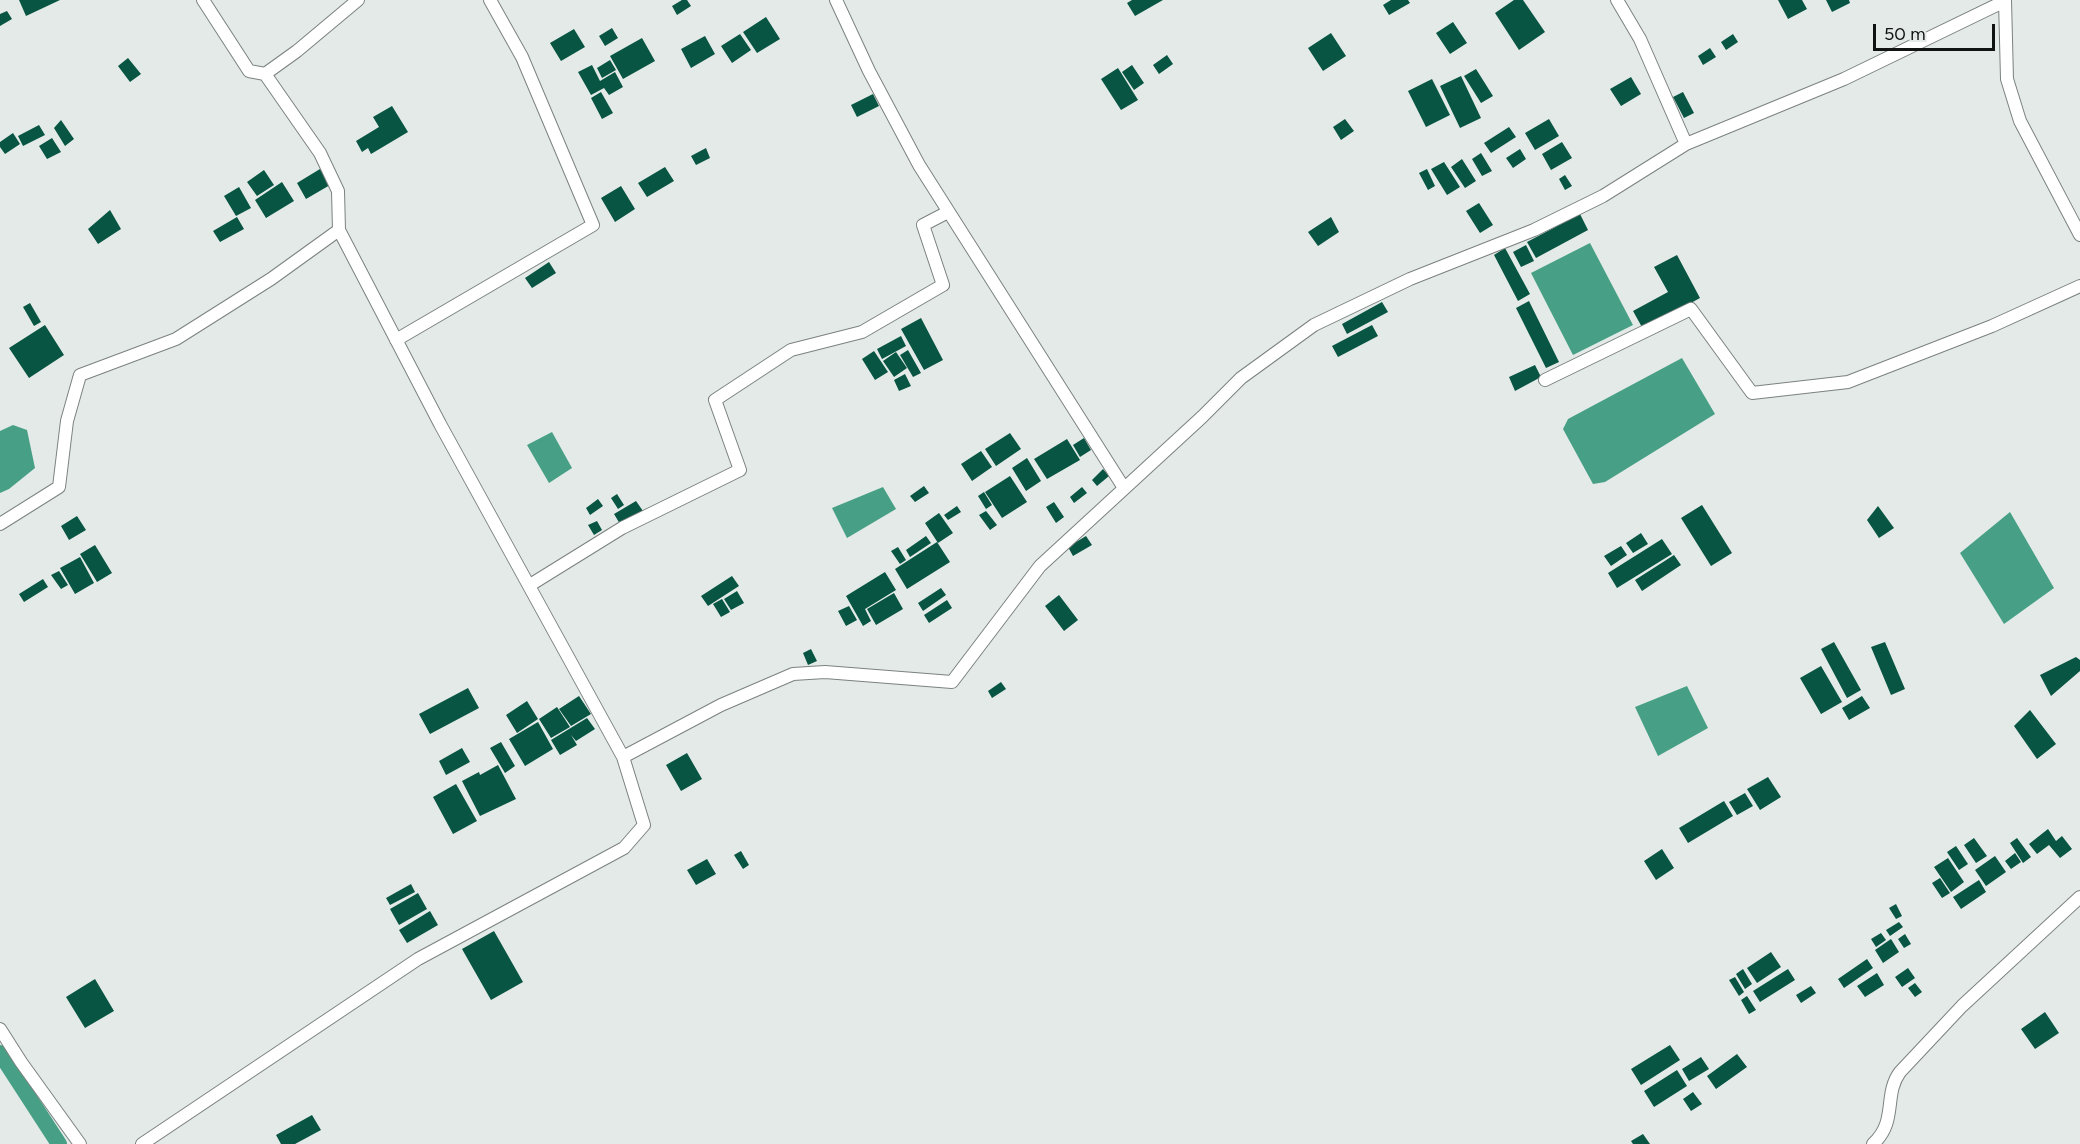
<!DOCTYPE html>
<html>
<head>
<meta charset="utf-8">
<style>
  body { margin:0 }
  #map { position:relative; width:2080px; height:1144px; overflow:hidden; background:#e3eae7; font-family:Figtree,sans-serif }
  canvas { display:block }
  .scale { position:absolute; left:1873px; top:24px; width:122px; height:27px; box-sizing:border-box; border:3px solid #101312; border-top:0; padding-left:8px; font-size:18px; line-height:21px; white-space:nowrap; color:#101312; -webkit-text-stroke:4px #e3eae7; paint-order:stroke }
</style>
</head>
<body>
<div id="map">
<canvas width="2080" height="1144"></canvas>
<div class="scale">50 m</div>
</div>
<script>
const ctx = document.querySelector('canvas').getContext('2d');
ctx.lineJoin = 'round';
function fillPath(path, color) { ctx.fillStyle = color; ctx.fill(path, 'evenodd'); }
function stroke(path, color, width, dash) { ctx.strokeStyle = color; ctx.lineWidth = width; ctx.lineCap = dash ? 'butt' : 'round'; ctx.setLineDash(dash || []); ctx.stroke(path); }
fillPath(new Path2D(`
  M1590,243L1633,325L1573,355L1531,273Z
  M1682,358L1715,414L1605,482L1593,484L1563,429L1568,419Z
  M13,425L27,430L35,468L9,489L0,493V431Z
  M552,432L572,468L549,483L527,445Z
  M883,487L896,509L847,538L832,508Z
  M2010,512L2054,588L2004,624L1960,553Z
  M1687,686L1708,728L1658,756L1635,707Z`), '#47a085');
stroke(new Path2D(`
  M0,1053L59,1144`), '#47a085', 16);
fillPath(new Path2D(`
  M19,0H60L26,16Z
  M682,0H687L691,6L677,15L672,6Z
  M1132,0H1163L1135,16L1127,3Z
  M1391,0H1408L1410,3L1389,15L1383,5Z
  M1514,0H1523L1545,32L1519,50L1495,13Z
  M1778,0H1802L1807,9L1788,19Z
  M1826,0H1849L1850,3L1832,12Z
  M7,11L12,19L0,26V14Z
  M766,17L780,39L757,53L743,32Z
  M1453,22L1467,43L1450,54L1436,33Z
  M612,28L618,38L605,46L599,36Z
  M574,29L585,47L561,61L550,43Z
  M1331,33L1346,56L1323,71L1308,48Z
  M740,34L751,50L732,63L721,46Z
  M1733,34L1738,42L1726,50L1721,42Z
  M705,36L715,54L691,68L681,49Z
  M642,38L655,61L623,79L610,56Z
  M1710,48L1716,57L1703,65L1698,56Z
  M1167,55L1173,64L1159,74L1153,65Z
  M128,58L141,74L130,82L118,66Z
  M610,60L616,70L602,78L597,68Z
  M592,65L600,81L615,72L623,87L609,95L604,88L591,95L578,72Z
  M1132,65L1144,83L1134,90L1122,72Z
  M1118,68L1138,100L1121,110L1101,79Z
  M1476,69L1493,96L1481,103L1464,76Z
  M1461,76L1481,118L1460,128L1440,86Z
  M1631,77L1641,94L1621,106L1610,89Z
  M1432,79L1450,115L1426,127L1408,91Z
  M601,92L613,113L602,119L591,98Z
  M1683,92L1694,113L1684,118L1673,97Z
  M873,94L879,106L857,117L851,105Z
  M392,106L408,132L371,154L368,148L362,152L356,141L379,127L373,117Z
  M1345,119L1354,131L1341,140L1333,127Z
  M1549,119L1559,136L1535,150L1525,133Z
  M61,120L74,139L65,146L54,128Z
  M39,125L45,135L23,146L18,136Z
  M1509,127L1516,137L1491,153L1484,143Z
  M13,133L20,144L5,154L0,147V142Z
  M52,138L61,152L47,159L39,146Z
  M1562,142L1572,158L1551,170L1542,154Z
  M706,148L710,158L696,165L691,156Z
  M1520,149L1526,159L1513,168L1506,158Z
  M1481,153L1492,171L1482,176L1472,159Z
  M1462,159L1476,181L1465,188L1451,167Z
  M1444,162L1460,187L1447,195L1431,169Z
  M665,167L674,181L647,197L638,183Z
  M320,169L330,185L306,199L297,183Z
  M1427,169L1435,186L1428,190L1419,173Z
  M264,170L274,185L257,196L247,182Z
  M1565,175L1572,186L1565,190L1559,179Z
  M282,182L294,201L266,218L255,200Z
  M621,186L635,209L615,222L601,198Z
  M239,187L251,208L236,216L224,196Z
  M1479,203L1493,225L1480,233L1466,211Z
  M110,210L121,229L98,244L88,229Z
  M1580,214L1588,230L1536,258L1527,242Z
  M237,217L244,229L220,242L213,231Z
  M1331,217L1339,232L1318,246L1308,232Z
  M1526,245L1534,261L1521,267L1513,252Z
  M1505,248L1530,294L1518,301L1494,255Z
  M1677,255L1700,298L1643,329L1633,311L1668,292L1654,267Z
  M549,262L556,273L532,288L525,278Z
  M1529,301L1559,362L1546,368L1516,308Z
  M1382,302L1388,312L1347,334L1342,324Z
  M30,303L41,322L34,326L23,307Z
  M921,318L943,360L924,370L901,329Z
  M45,325L64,355L29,378L9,348Z
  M1372,325L1378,336L1338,357L1332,346Z
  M901,336L906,346L882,359L877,349Z
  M908,350L921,373L913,377L900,355Z
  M874,351L888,372L875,380L862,359Z
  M896,352L907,368L894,377L883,361Z
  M1535,365L1541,377L1515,391L1509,377Z
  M905,374L911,386L899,391L894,380Z
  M1010,433L1021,449L996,466L985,449Z
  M1084,438L1091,450L1080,457L1073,445Z
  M1067,439L1080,460L1047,479L1034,459Z
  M981,451L992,467L972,481L961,464Z
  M1027,458L1041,481L1026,491L1012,468Z
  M1103,469L1109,476L1097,486L1092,480Z
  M1010,476L1027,502L1002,518L985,492Z
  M924,486L929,493L915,502L910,496Z
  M1082,487L1087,493L1074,503L1070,497Z
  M984,492L992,505L986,509L978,496Z
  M617,494L624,505L618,509L611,498Z
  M598,499L603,506L590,515L586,508Z
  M636,501L643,511L620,524L614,514Z
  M1054,502L1064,517L1056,523L1046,507Z
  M1702,505L1732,553L1711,566L1681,518Z
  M957,506L961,512L948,520L944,515Z
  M1878,506L1894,528L1879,538L1867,520Z
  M986,511L997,525L990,530L979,515Z
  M939,513L953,533L938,543L925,523Z
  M77,516L86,530L69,540L61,526Z
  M597,521L602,530L594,535L588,525Z
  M1641,533L1648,544L1633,553L1626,543Z
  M926,536L931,543L910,557L906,550Z
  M1086,536L1092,545L1073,556L1068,547Z
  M1662,539L1672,554L1617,588L1608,573Z
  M937,542L950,562L907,589L895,569Z
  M95,545L112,573L97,582L80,554Z
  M1621,546L1627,555L1611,566L1604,556Z
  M898,547L906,560L900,564L891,551Z
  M1674,555L1681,565L1642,591L1635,580Z
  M80,557L94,583L75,594L60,568Z
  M59,571L68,585L61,589L51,575Z
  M885,572L896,590L865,609L871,621L863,626L846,596Z
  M732,576L739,586L708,606L701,596Z
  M43,579L48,587L24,602L19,594Z
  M941,588L946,595L923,611L918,603Z
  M737,591L744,603L731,610L724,599Z
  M894,593L903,609L876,625L867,609Z
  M1059,595L1078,620L1064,631L1045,606Z
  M722,599L730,612L721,617L713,604Z
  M947,600L952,608L929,623L924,615Z
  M849,606L857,620L846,626L838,611Z
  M1834,642L1861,690L1847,698L1821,649Z
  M1885,642L1905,689L1891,695L1871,647Z
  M811,649L817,661L808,665L803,653Z
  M2076,657L2080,660V671L2051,696L2040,675Z
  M1821,666L1842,702L1821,714L1800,678Z
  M1001,682L1006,689L992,698L988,691Z
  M468,688L479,708L430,734L419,714Z
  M579,696L591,714L571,726L559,709Z
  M1862,696L1870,708L1849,720L1842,708Z
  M527,701L538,719L517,733L506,715Z
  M557,707L570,727L551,738L539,719Z
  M2030,710L2056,744L2037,759L2014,726Z
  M587,718L595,729L576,741L571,735L577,745L560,755L551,740Z
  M538,722L553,749L525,766L509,739Z
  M501,742L515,766L505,773L490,748Z
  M462,748L470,762L446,775L439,761Z
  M687,753L702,779L681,791L666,765Z
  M498,765L516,799L480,816L462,781L479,772L480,775Z
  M1768,777L1781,797L1760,810L1747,789Z
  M456,784L477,821L453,834L433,797Z
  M1745,793L1753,806L1737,815L1729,802Z
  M1724,801L1733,816L1688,843L1679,828Z
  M2048,829L2056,841L2062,836L2072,849L2060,858L2049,845L2037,854L2029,844Z
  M1974,838L1987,856L1976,863L1964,845Z
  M2017,838L2031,857L2023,863L2010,843Z
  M1956,846L1968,864L1959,870L1947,852Z
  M1662,849L1674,868L1656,880L1644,861Z
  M741,851L749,865L743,869L734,855Z
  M2015,853L2021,862L2011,869L2005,861Z
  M1995,856L2006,872L1986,886L1975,870Z
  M1948,858L1964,882L1951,892L1934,867Z
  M707,859L716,874L696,885L687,870Z
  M1940,878L1950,893L1942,898L1932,883Z
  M1979,880L1986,892L1961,909L1953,897Z
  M411,884L415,892L390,905L386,898Z
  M418,893L427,909L399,925L390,909Z
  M1896,904L1902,916L1896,919L1889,908Z
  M430,911L438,925L407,943L399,930Z
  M1899,922L1903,927L1890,936L1886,930Z
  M494,931L523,982L491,1000L462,949Z
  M1881,933L1886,940L1876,947L1871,939Z
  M1905,934L1911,944L1904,948L1898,939Z
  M1891,939L1899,952L1883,963L1875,950Z
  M1771,952L1781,967L1757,983L1747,968Z
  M1867,959L1873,968L1844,988L1838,979Z
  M1908,968L1915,978L1902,987L1895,977Z
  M1743,969L1752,984L1745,989L1736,974Z
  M1788,969L1795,980L1760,1002L1753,991Z
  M1877,973L1884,985L1865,997L1857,986Z
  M1735,977L1744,992L1739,996L1729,980Z
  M95,979L114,1011L85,1028L66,997Z
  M1915,983L1922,992L1915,997L1908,988Z
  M1811,986L1816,993L1801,1003L1796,995Z
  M1747,996L1756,1010L1749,1014L1741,1000Z
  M2045,1012L2059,1033L2035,1049L2021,1029Z
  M1670,1045L1680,1060L1641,1085L1631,1069Z
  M1737,1054L1747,1067L1716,1089L1707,1076Z
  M1701,1057L1709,1069L1689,1081L1682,1069Z
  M1677,1070L1687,1086L1654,1107L1644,1091Z
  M1693,1092L1702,1104L1691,1111L1683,1099Z
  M312,1115L321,1130L295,1144H281L276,1135Z
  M1643,1134L1650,1144H1633L1631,1141Z`), '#075542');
const minor = new Path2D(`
  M203,0L249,71L265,74
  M358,0L297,51L265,74L320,153L338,191L339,230L440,424L623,757
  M836,0L869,71L919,165L1124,488
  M1617,0L1640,39L1686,144
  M2005,0L2007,79L2020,121L2080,235
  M396,340L593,225L522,57L490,0
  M1545,380L1691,309L1752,393L1848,382L1992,326L2080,286
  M0,524L59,487L67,421L80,375L176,339L271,279L339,230
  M530,585L622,528L740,470L715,400L791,350L862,332L943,285L923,225L948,212
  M0,1029L21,1062L80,1144
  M142,1144L418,959L624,848L644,825L623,757L721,705L793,674L825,672L952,682L1040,566L1202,417L1241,378L1314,325L1410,279L1534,230L1603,196L1686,144L1844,79L2005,1
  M1873,1144C1898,1121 1883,1095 1900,1072L1962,1006L2080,897`);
stroke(minor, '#7b827f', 14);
stroke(minor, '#fff', 12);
</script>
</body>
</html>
